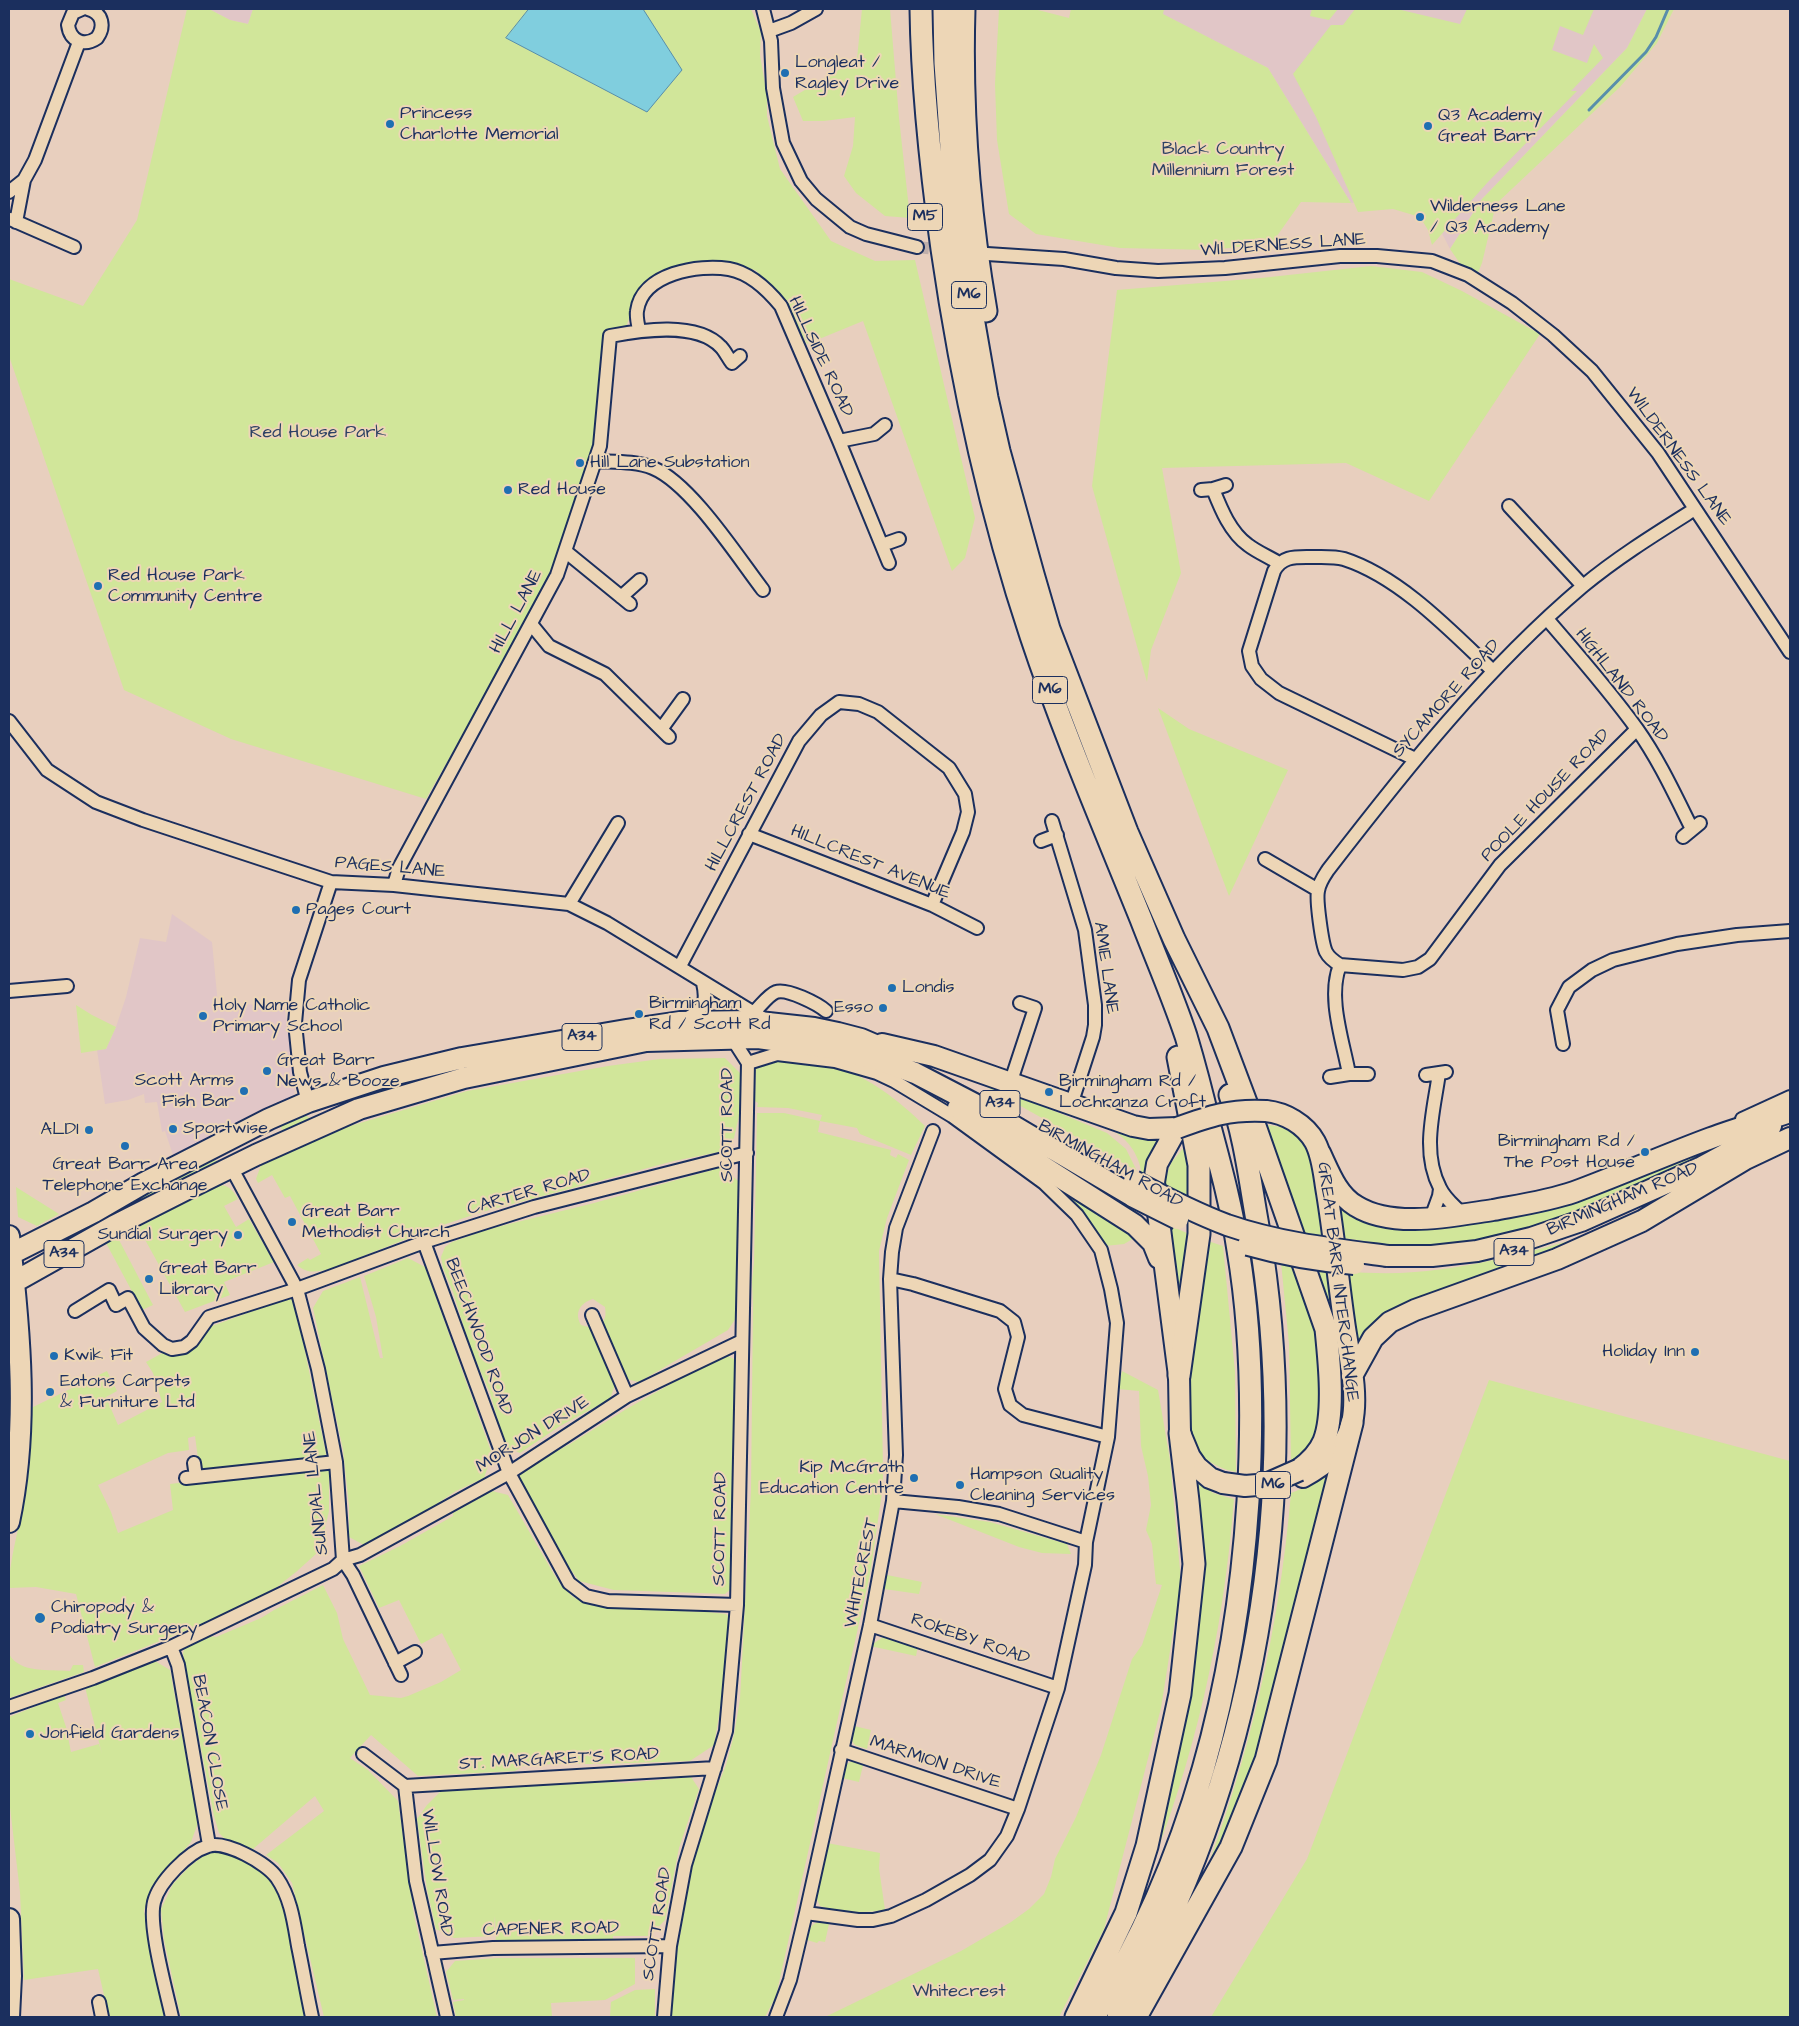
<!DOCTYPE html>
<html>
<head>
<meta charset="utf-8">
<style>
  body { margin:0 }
  #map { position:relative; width:1799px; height:2026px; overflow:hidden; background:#e8cfbe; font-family:"Architects Daughter",sans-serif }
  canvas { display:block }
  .frame { position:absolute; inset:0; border:10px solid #1b2f5e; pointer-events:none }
</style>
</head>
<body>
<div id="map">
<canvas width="1799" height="2026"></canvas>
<div class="frame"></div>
</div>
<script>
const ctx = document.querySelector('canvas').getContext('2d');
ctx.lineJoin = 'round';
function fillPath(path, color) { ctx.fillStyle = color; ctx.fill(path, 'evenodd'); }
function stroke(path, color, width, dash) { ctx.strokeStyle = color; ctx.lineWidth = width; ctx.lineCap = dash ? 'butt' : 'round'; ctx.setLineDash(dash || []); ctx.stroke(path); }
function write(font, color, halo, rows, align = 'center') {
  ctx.font = font + ' "Architects Daughter",sans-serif'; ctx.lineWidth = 4; ctx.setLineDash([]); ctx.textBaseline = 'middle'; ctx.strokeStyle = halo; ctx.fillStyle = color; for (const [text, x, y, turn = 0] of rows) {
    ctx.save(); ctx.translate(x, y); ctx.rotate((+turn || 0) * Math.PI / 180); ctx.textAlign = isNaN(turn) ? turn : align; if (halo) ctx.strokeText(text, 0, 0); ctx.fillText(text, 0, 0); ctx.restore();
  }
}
fillPath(new Path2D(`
  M209,9H253L248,24L230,20Z
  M1164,9H1647L1627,48L1482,199L1450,249L1429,208L1393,197L1351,203L1268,68L1162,14Z
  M172,914L212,942L218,1005L284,1004L296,1083L294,1095L173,1155L165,1131L162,1132L157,1102L145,1103L144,1094L128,1100L105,1104L97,1050L106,1049L116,1027L126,997L140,938L166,942Z`), '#e1c6c7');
fillPath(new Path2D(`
  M187,9H209L230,20L248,24L253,9H751L761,32L760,55L767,96V116L780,169L831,241L875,261L915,260L975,518L965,558L952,571L863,321L807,344L776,289L755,270L714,262L681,264L659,271L638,293L625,330L607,335L594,452L554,573L426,799L231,739L124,690L9,356V279L83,306L137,220Z
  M862,9H890L899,118L910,218L885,216L856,193L844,176L853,146L855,117L824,121H803L793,97L857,59Z
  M999,9H1034L1069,18L1071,9H1164L1163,14L1268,68L1351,203L1301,202L1272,243L1212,250L1120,248L1036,234L1009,214L997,140L995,84Z
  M1312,9H1338L1329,20L1310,16Z
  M1355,9H1397L1460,24L1467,9H1594L1583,35L1560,26L1552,50L1587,63L1594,44L1603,58L1571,91H1577L1487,183L1432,245L1428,230L1420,217L1393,209L1358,212L1316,117L1293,74L1331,25H1343Z
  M1647,9H1674L1657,43L1620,87L1496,204L1482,263L1475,280L1468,275L1450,249L1482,199L1627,48Z
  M1371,266L1422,272L1462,291L1540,334L1429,501L1346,463L1162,468L1181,573L1151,650L1147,682L1092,486L1117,290L1261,278Z
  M1158,708L1189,729L1288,770L1229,896Z
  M76,1005L92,1015L116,1027L106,1049L81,1053Z
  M725,1058L741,1074L739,1116L734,1138L724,1151L674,1161L482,1212L437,1227L330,1269C316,1272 307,1274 297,1265L308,1258L310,1260L321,1254L290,1196L285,1198L272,1175L258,1183L256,1179L261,1165L305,1143L350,1126L467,1091L608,1066L660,1059Z
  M772,1059C791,1061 812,1061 830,1066C867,1074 899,1101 925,1126L911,1155L860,1134L857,1128L820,1121L818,1132L891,1150L890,1155L896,1158L898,1154L909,1160L887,1218L879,1251L883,1468V1486L870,1574L776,1996L765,2017H670L675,1963L693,1863L703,1823L726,1765L734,1735L740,1699L751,1490L753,1305L752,1282L754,1262L757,1113H784L820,1121L822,1115L788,1108L757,1107L758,1103L755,1101L756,1068Z
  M956,1070L1107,1133L1126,1149L1137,1171Z
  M303,1114L315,1121L284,1134L280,1125Z
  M1262,1124L1281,1127L1291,1131L1310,1148L1330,1237L1301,1232Z
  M1108,1128L1139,1139H1163L1146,1176L1142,1174C1138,1153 1128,1138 1108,1128Z
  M1189,1141L1194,1199L1163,1185L1171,1163Z
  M1720,1146L1613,1200L1514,1236L1447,1246H1424L1383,1244L1344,1238L1339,1196L1369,1218L1622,1183Z
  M212,1160L220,1161L221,1166L213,1172L175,1184L89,1229L86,1224L166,1182Z
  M723,1167L738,1181L736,1318L728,1330L639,1382L626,1379L609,1338L606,1339L600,1325C606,1320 606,1314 605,1307L593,1299C580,1303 574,1313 581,1325L592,1328L616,1382L610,1399L560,1426L520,1453L505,1446L490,1393L470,1347L453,1292L443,1268L441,1257L445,1247L452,1242L489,1229L594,1203Z
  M1052,1183L1136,1237L1124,1244L1105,1246Z
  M217,1185C229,1185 232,1189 238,1199L224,1206L236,1227L249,1219L274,1262L224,1282L230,1295L185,1312L138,1227L205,1193L204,1190Z
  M16,1187L59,1214L37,1226L18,1217Z
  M1164,1223L1196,1237L1179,1358Z
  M1603,1231L1425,1302L1358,1353L1346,1272C1369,1273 1392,1274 1415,1272C1479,1267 1542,1249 1603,1231Z
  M118,1238L153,1305L142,1310L106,1243Z
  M1205,1240L1223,1246L1235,1372L1236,1472C1213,1468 1191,1452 1188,1428C1184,1404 1189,1368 1192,1343C1196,1309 1200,1274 1205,1240Z
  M408,1258L425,1267L492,1454L484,1478L456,1491L411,1521L364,1545L349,1537V1506L343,1450L313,1308L323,1291L360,1277L380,1358H383L376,1317L364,1276Z
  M1281,1262L1300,1266L1322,1357L1317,1442L1291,1463L1289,1344Z
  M1313,1270L1333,1272C1340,1323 1357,1389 1336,1439L1328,1441Z
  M285,1298L293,1299L298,1317L326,1454L323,1457L204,1471L199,1466L195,1436L188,1438L189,1450L168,1453L98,1485L111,1512L118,1533L173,1510L170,1484L329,1464V1511L324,1532L316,1554L296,1572L277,1587L225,1615L95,1667L76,1594L36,1587L9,1588C9,1561 18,1534 22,1508C28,1474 31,1443 31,1408L107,1371L117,1391L106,1397L118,1425L162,1402L153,1373L146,1362L166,1351L194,1345L212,1326L264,1307L275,1299Z
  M724,1354L736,1360L734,1506L731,1549L732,1588L725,1594L614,1590L579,1581L566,1563L515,1477L516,1472L570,1444L628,1408Z
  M1122,1371L1158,1390L1170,1460L1181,1581L1161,1708L1104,1929L1059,2017H825L961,1951L1011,1922L1029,1909L1044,1894L1051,1877L1055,1859L1076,1817L1101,1755L1132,1659L1142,1645L1162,1585L1156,1584L1152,1544L1146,1530L1151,1505L1148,1476L1141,1446L1139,1391L1118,1389Z
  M1489,1380L1790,1461V2017H1211L1307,1859Z
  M1328,1474L1273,1707L1235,1819L1201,1884C1250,1756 1279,1630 1291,1493L1313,1484Z
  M1195,1478L1213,1493L1234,1499C1223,1637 1195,1759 1143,1888L1162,1799Z
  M492,1491L508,1495L555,1576L561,1585L573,1597L590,1605L609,1608L708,1612L726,1614L730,1618L724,1687L714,1745L690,1761L599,1764H553L523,1766L515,1771L418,1776L371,1735L350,1758L368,1770L398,1801L414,1915L437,2017H324L292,1883L278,1863L266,1855L324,1811L315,1796L253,1849L226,1840L219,1833L214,1816L183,1654C185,1640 203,1635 216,1637L261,1618L274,1610L323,1585L337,1613L343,1639L370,1695L401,1698L408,1696L441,1682L461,1670L442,1633L421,1644L399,1600L379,1608L359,1566L400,1546L453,1516V1513Z
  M935,1514L990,1522L1067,1544L1071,1554L1042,1553L1019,1547Z
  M887,1575L922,1582L919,1594L884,1589Z
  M883,1637L918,1646L916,1656L870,1646Z
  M9,1654C20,1674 50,1669 70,1671L73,1665H83L84,1672L9,1698Z
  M155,1661L170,1670L198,1823L191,1842L151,1888L144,1911L165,2017H109L98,1969L24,1980L20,1892L9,1799V1717L64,1695L66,1700L58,1703L66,1727L71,1752L99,1744L102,1754L85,1687Z
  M854,1726L871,1730L867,1749L855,1745L851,1740Z
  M855,1760L864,1761L859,1782L842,1778L844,1765Z
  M691,1777L699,1789L679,1848L665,1920L650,1936H613V1943L496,1944L495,1916L493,1936L454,1938L436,1929L427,1889L417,1819L427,1805L441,1791L610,1782L624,1783Z
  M827,1843L880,1853L879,1868L885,1910C863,1913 841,1913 820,1906L816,1897Z
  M215,1850C230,1854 246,1858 258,1867C291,1895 299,1975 308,2017H181L164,1940L161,1909L173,1884L188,1868L209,1851Z
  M819,1922L829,1924L825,1942L819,1941L817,1943L807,1940C809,1932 809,1924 819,1922Z
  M497,1958H635V1984L605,2000L551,2003L552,2017H456L453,2002L464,2000V1999L453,2000L446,1972L455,1961Z
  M655,1989V2017H610L611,2002L635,1990Z`), '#d1e69a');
const water = new Path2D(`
  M529,9H643L682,70L647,112L506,38Z`);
fillPath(water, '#80cede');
stroke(water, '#588eab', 1);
stroke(new Path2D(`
  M1589,110L1646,52L1656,37L1668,9`), '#588eab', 3);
stroke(new Path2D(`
  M917,247L947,250`), '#bfafab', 12, [12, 6]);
const minor = new Path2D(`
  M82,9L73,13L68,25C70,41 84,47 97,38C105,27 103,13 88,9
  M763,9L771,41L773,88L783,143L801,181L816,199L850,227L866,234L917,247
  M769,31L791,23L816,9
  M9,192L24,180
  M10,219L74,247
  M16,222L24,180L35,160L79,42
  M987,254L1064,259L1116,268L1158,271L1225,268L1340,256H1377L1432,261L1468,275L1512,303L1553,335L1592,371L1658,453L1790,652
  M639,330C638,324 636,317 637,311C642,273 699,264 729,269C751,273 768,290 781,306L839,441L889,563
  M839,441L874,434L885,425
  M596,461C614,462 636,461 653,468C691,484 737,556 763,590
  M1213,489C1221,509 1230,532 1248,545C1257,552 1269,557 1279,563
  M1201,490L1213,489L1226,485
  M1509,506L1583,586
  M882,545L899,539
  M565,551L630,604
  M621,597L640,580
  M1547,619C1578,655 1609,690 1637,729C1659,760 1675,795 1692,829
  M531,624L549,646L605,674L669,737
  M9,721L47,770L96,802L143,820L331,882L394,885L569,904L607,923L764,1019
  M662,728L683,699
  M1637,729L1500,865L1430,959L1418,967L1403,970L1340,965C1335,962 1329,958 1326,952C1322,944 1316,900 1318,891C1319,883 1324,876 1328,870C1406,769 1485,669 1583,586C1618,557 1657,533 1695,509
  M1415,759L1279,693L1261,679L1252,666L1249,651L1274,571C1282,556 1295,557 1310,557C1321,557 1334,556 1344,559C1400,577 1451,631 1493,671
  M1052,821L1085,930L1095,1005V1025L1093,1037L1071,1105
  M749,834L932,905L977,928
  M1683,837L1700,823
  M1041,841L1057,835
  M1265,859L1318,890
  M394,885L399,868L557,575L600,446L610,336C641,330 697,321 721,347C725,351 728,358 732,363L740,356
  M569,904L618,823
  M1340,965C1327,997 1343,1041 1349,1074
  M680,966L799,741L821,715L839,702L859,704L878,712L949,768L965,794L968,812L963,832L932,905
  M9,991L67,986
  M753,1013C760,1007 768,995 776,992C787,988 818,1004 826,1011
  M684,1020C703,1010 708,1005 703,983
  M1563,1044L1557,1010L1569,987L1592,970L1613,960L1677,944L1737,935L1790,931
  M748,1063L777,1054L835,1061L877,1073L894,1081L952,1116L1044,1183L1077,1215L1101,1250L1111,1289L1117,1323L1108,1437L1086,1542L1085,1565L1058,1688L1018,1809L1007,1836L990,1860L970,1875L926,1900L891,1916L873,1920H858L806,1913
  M1439,1073C1434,1110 1421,1152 1440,1188C1445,1199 1455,1206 1463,1215
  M1426,1075L1446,1072
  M1330,1077L1349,1074H1368
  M1010,1084L1035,1008L1020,1003
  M308,1102L300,1072L295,1023L299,980L331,882
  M1742,1119L1790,1097
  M1431,1218L1439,1196L1440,1189
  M424,1242L509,1473L569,1583L586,1596L608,1601L737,1605
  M890,1279L913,1284L1000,1311L1014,1322L1018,1337L1005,1389L1010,1405L1023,1415L1108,1437
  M75,1311L109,1290L116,1305L128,1298L144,1328L163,1345L172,1349L184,1347L192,1341L209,1317L297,1289L424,1242L534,1207L747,1153
  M592,1315L627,1396
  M194,1463L196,1477
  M186,1478L336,1462
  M893,1501L958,1507L999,1514L1086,1542
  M870,1625L1058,1688
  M171,1647L178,1665L209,1845
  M395,1663L415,1652
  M401,1675L353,1575L343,1560L360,1555L509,1473L627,1396L742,1341
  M9,1707L93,1678L171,1647L333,1569L343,1560L336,1462L318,1369L297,1289L231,1167
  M841,1750L1018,1809
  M363,1754L405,1786L416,1881L447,2017
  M405,1786L715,1768
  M432,1953L493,1948L670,1946
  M99,2002L102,2017
  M172,2017C166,1990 148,1926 154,1902C159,1882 188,1852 208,1846C225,1840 267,1863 277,1878C291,1898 294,1923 298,1946C303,1970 307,1994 312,2017
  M664,2017L670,1946L685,1865L726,1731L737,1605L748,1063L732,1038
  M776,2017L790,1980L806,1913L870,1625L893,1501L896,1455L890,1279L892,1252L896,1228L933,1131`);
const trunk = new Path2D(`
  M882,1044L934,1056L1133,1126L1149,1129L1177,1128
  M958,1108L1039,1164L1135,1225L1153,1243L1159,1258
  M1266,1111C1285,1113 1305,1124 1315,1142C1323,1157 1324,1176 1327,1193C1334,1236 1338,1278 1344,1321C1348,1352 1359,1392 1352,1423C1346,1449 1325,1465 1303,1477
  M1177,1128L1157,1164L1154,1182L1179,1376L1180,1433L1190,1457L1197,1467L1210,1478L1223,1483
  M1320,1153C1329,1172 1337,1195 1356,1206C1393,1229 1452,1216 1493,1210C1520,1205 1548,1201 1574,1192C1620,1175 1665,1155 1711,1138C1737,1128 1764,1121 1790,1112
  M1733,1165L1790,1138
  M9,1236C20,1331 29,1428 9,1522
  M9,1255L94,1212L144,1183L269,1119L308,1102L384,1077L462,1058L626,1030L680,1022L750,1021L814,1028L838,1033L861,1039L896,1054
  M1388,1256H1432L1477,1251L1531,1238L1581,1221L1700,1168L1744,1144L1771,1126
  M9,1285L114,1226L185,1190L256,1155L359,1109L464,1078L646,1041L758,1038L839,1049L882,1061L915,1073L990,1112L1134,1197
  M1352,1376L1373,1338L1390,1322L1415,1310L1557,1259L1642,1221L1744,1160
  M9,1919L11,1976L9,2017`);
const motorway = new Path2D(`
  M921,9C922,89 931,169 942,249C961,380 989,510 1031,636C1063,732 1103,825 1141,919C1156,958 1173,997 1186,1036C1195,1066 1203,1097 1210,1127C1221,1168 1232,1209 1238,1250C1252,1333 1253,1417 1248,1501C1236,1685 1192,1859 1094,2017
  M944,9L945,63L953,176L968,289L987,398L999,451L1033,574L1049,629L1127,832L1174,939L1218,1028L1256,1129L1326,1329C1329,1359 1335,1413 1324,1441C1319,1453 1310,1462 1299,1470
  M964,9C961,109 969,212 986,311
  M1178,1057L1199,1165V1234L1179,1376
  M1076,2017L1126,1913L1147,1846L1180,1694L1194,1564L1188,1501L1180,1433
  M1118,2017C1256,1781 1304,1495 1258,1226C1250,1182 1245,1136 1230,1095
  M1136,2017L1231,1847L1266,1760L1352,1423`);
stroke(minor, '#1b2f5e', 16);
stroke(trunk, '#1b2f5e', 24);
stroke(motorway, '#1b2f5e', 25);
stroke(minor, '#edd6b6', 12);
stroke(trunk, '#edd6b6', 20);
stroke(motorway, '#edd6b6', 21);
const trunkBridge = new Path2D(`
  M1177,1128C1210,1116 1230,1109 1266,1111
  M1134,1181C1164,1197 1195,1213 1227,1225C1279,1243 1334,1249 1388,1256
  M1134,1197L1178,1219
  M1248,1245C1283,1255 1318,1261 1354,1264
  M1223,1483L1245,1486L1282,1483`);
const motorwayBridge = new Path2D(`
  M1265,1485L1299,1470`);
stroke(trunkBridge, '#1b2f5e', 24, []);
stroke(motorwayBridge, '#1b2f5e', 25, []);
stroke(trunkBridge, '#edd6b6', 20);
stroke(motorwayBridge, '#edd6b6', 21);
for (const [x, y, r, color] of [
  [785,73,5,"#1f6fb2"],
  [390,124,5,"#1f6fb2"],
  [1428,126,5,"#1f6fb2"],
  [1420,217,5,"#1f6fb2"],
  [580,463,5,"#1f6fb2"],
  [508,490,5,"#1f6fb2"],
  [98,586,5,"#1f6fb2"],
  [296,910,5,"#1f6fb2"],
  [892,988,5,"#1f6fb2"],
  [883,1008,5,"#1f6fb2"],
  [639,1014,5,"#1f6fb2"],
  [203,1016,5,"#1f6fb2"],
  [267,1071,5,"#1f6fb2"],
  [244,1091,5,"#1f6fb2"],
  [1049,1092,5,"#1f6fb2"],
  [173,1129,5,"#1f6fb2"],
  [89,1130,5,"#1f6fb2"],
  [125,1146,5,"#1f6fb2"],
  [1645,1152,5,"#1f6fb2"],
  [292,1222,5,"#1f6fb2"],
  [238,1235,5,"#1f6fb2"],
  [149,1279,5,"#1f6fb2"],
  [1695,1352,5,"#1f6fb2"],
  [54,1356,5,"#1f6fb2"],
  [50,1392,5,"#1f6fb2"],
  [914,1478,5,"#1f6fb2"],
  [960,1485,5,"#1f6fb2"],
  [40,1618,6,"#1f6fb2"],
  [30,1734,5,"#1f6fb2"]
]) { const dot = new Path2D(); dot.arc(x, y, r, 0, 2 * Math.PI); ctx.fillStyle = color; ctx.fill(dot); stroke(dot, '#edd6b6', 2); }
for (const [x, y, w] of [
  [925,217,35],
  [969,295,35],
  [1050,690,35],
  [582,1037,40],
  [1000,1104,40],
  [1514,1252,40],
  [64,1254,40],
  [1273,1485,35]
]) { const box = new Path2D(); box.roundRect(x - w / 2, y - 13.5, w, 27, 4); ctx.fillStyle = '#edd6b6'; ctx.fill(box); stroke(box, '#1b2f5e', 1); }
write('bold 16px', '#1b2f5e', null, [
  ["M5",925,217],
  ["M6",969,295],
  ["M6",1050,690],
  ["A34",582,1037],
  ["A34",1000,1104],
  ["A34",1514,1252],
  ["A34",64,1254],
  ["M6",1273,1485]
]);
write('18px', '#1b2f5e', '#edd6b6', [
  ["Longleat /",795,63],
  ["Ragley Drive",795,84],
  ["Princess",400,114],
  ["Charlotte Memorial",400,135],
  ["Q3 Academy",1438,116],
  ["Great Barr",1438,137],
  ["Wilderness Lane",1430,207],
  ["/ Q3 Academy",1430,228],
  ["Hill Lane Substation",590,463],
  ["Red House",518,490],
  ["Red House Park",108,576],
  ["Community Centre",108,597],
  ["Pages Court",306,910],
  ["Londis",902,988],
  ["Birmingham",649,1004],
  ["Rd / Scott Rd",649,1025],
  ["Holy Name Catholic",213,1006],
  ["Primary School",213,1027],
  ["Esso",873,1008,"right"],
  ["Great Barr",277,1061],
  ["News & Booze",277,1082],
  ["Scott Arms",234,1081,"right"],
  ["Fish Bar",234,1102,"right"],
  ["Birmingham Rd /",1059,1082],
  ["Lochranza Croft",1059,1103],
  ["Sportwise",183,1129],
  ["ALDI",79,1130,"right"],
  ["Birmingham Rd /",1635,1142,"right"],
  ["The Post House",1635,1163,"right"],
  ["Great Barr Area",125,1165,"center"],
  ["Telephone Exchange",125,1186,"center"],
  ["Great Barr",302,1212],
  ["Methodist Church",302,1233],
  ["Sundial Surgery",228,1235,"right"],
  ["Great Barr",159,1269],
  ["Library",159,1290],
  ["Holiday Inn",1685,1352,"right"],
  ["Kwik Fit",64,1356],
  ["Eatons Carpets",60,1382],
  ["& Furniture Ltd",60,1403],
  ["Kip McGrath",904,1468,"right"],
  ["Education Centre",904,1489,"right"],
  ["Hampson Quality",970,1475],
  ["Cleaning Services",970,1496],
  ["Chiropody &",51,1608],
  ["Podiatry Surgery",51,1629],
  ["Jonfield Gardens",40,1734]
], 'left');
write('18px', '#2d4164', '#edd6b6', [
  ["Black Country",1223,150],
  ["Millennium Forest",1223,171],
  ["Red House Park",318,433],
  ["Whitecrest",959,1992]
]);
write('18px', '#1b2f5e', '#edd6b6', [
  ["WILDERNESS LANE",1283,246,-4],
  ["HILLSIDE ROAD",820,357,65],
  ["WILDERNESS LANE",1678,457,54],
  ["HILL LANE",517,612,-62],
  ["HIGHLAND ROAD",1621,686,52],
  ["SYCAMORE ROAD",1447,699,-48],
  ["POOLE HOUSE ROAD",1546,796,-46],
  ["HILLCREST ROAD",747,803,-62],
  ["HILLCREST AVENUE",870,863,22],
  ["PAGES LANE",390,868,5],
  ["AMIE LANE",1105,968,82],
  ["SCOTT ROAD",728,1125,-90],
  ["BIRMINGHAM ROAD",1110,1165,29],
  ["CARTER ROAD",529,1193,-16],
  ["BIRMINGHAM ROAD",1623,1200,-23],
  ["GREAT BARR INTERCHANGE",1337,1282,83],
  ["BEECHWOOD ROAD",478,1337,70],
  ["MORJON DRIVE",533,1435,-32],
  ["SUNDIAL LANE",317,1493,-96],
  ["SCOTT ROAD",721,1529,-89],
  ["WHITECREST",862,1573,-79],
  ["ROKEBY ROAD",970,1640,19],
  ["BEACON CLOSE",209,1743,80],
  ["ST. MARGARET'S ROAD",559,1760,-3],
  ["MARMION DRIVE",935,1763,18],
  ["WILLOW ROAD",436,1873,81],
  ["SCOTT ROAD",658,1924,-81],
  ["CAPENER ROAD",551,1930,-1]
]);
</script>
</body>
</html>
